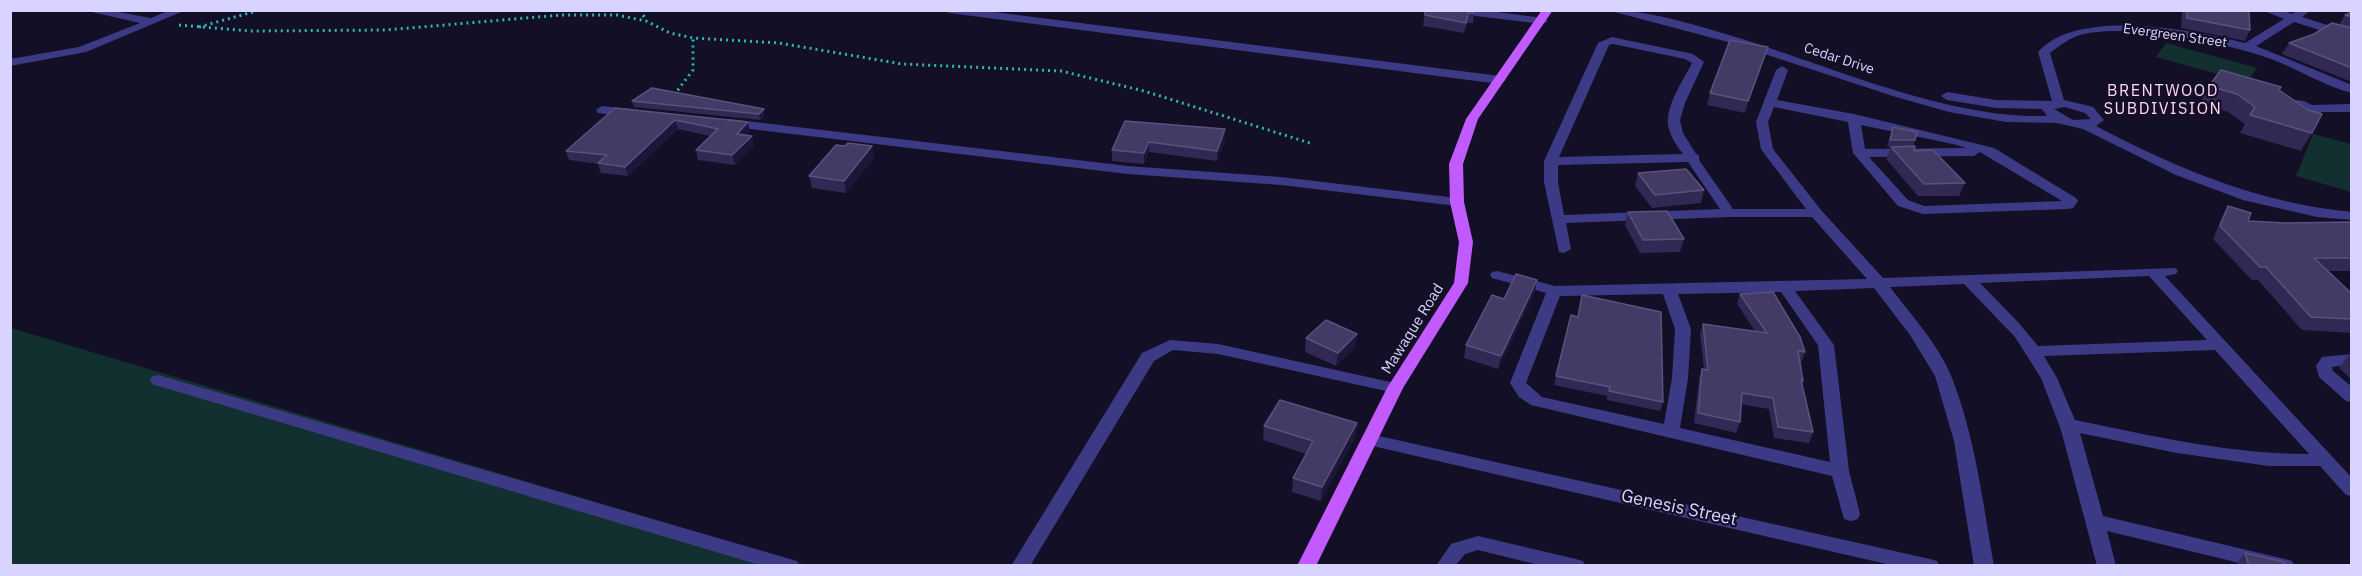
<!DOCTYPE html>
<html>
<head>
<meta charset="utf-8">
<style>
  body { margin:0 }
  #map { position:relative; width:2362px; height:576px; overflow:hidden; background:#130f26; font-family:"IBM Plex Sans",sans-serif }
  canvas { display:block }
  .frame { position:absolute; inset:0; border:12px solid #d9d4ff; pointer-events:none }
</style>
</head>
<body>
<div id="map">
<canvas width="2362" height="576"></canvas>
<div class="frame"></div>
</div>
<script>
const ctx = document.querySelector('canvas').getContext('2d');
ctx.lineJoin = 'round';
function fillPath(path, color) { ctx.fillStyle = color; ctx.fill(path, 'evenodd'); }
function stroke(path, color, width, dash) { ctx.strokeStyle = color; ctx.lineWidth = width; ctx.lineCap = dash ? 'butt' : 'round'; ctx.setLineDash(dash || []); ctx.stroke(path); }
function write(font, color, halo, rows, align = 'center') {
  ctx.font = font + ' "IBM Plex Sans",sans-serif'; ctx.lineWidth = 4.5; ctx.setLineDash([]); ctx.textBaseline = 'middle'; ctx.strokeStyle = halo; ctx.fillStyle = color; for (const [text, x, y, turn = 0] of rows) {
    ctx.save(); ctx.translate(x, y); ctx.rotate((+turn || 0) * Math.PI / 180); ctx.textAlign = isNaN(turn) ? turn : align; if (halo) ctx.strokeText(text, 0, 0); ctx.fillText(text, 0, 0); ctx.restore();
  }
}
fillPath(new Path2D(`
  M2166,43L2257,68L2247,82L2156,57Z
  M2313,134L2351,144V192L2296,176Z
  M11,328L807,565H11Z`), '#12302f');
stroke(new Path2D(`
  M640,10L646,20
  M179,25L251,31L386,30L561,15H617L646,21L670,33L693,38L779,43L902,64L1061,71L1144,91L1313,144
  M199,27L260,10
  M674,95L693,70V39`), '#2fb8b0', 3, [2, 4]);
fillPath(new Path2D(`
  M83,10H108L151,18L170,10H186L86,52L10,66V59L79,47L140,23Z
  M944,10H978L1500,76L1506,80L1500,84L949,13Z
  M1446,10H1482L1543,18L1548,21L1543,24L1451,13Z
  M1607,10C1647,10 1685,22 1722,33C1823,62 1942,119 2047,116L2042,109L1996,108L1947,100L1941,96L1947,92L1996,100L2052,101L2038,52C2077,7 2194,30 2245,43L2284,19L2262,10H2280L2292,14L2298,10H2311L2302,17L2352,33V40L2294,22L2256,46L2352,85V93C2324,86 2298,69 2271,59C2228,43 2121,21 2077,36C2067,40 2059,46 2050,53L2064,100L2093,107L2104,120L2096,126C2178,169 2259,203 2352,212V220L2317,217L2243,200L2176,175L2083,129L2057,123L2006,122L1949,112L1896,97L1728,42ZM2065,107L2085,113L2091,119L2073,120L2054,109Z
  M1612,37L1693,54L1704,62L1685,103L1680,120L1683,133L1696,154L1699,155V160L1733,209H1806L1761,149L1756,122L1776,70L1782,66L1788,70L1777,100L1854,114L1994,148L2076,198L2078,201L2073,208L2068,209L1923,214L1898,206L1853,153L1848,122L1774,107L1768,122L1773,149L1821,210L1883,278L2176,268L2178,271L2176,274L2165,276L2352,478V496L2346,495L2320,466H2269L2177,453L2080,433L2103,516L2285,559L2292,561L2294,566H2252L2107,531L2116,566H2097L2061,430L2041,378L2015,337L1964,284L1890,287C1911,315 1939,345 1952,378C1975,437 1983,503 1994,566H1974L1954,441L1935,376L1910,335L1874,288L1795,291L1834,345L1849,471L1860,514L1858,519L1851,521L1844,519L1832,476L1531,405L1519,397L1510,383L1546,293L1492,278L1490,275L1492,272L1497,271L1555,286L1867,279L1812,217H1729L1566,223L1571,249L1564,253L1559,252L1544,182V161L1598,43ZM1613,44L1685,59L1692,63C1683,81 1663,109 1669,129C1671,138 1678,147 1683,154L1559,157L1609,45ZM1861,125L1953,144L1966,148L1865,149ZM1980,152L2062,201L1924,206L1908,200L1869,157L1974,156ZM1688,162L1720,209L1564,215L1558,182V165ZM2149,276L2207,340L2038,346L2017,321L1980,283ZM1781,292L1818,345L1830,462L1680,428L1688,378L1691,329L1678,294ZM1663,294L1675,329L1672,378L1664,424L1542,397L1526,383L1560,296ZM2215,350L2309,454C2230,454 2152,436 2075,420L2057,378L2044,356Z
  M2285,99L2304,101L2312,105L2352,104V112H2321L2320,117C2305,123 2292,120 2279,111L2277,108L2281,100ZM2290,107L2301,108L2307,113Z
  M602,106L631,109L637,113L631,117L598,113L596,110Z
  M729,119L1128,166L1281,177L1457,198L1464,202L1457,206L1281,185L1128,174L725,126V120Z
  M1170,340L1218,344L1395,383L1401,384L1403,388L1401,392L1395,393L1218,354L1173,350L1154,361L1030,566H1011L1142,353Z
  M2352,354V364L2332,367L2333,371L2352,387V402L2346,401L2319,377L2316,366L2322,357Z
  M158,375L790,559L797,561L799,566H763L152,384L150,380L152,376Z
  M1370,434L1930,559L1937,561L1939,566H1895L1364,444L1361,440L1364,436Z
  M1478,536L1576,559L1583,561L1585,566H1543L1478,550L1465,554L1455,566H1436L1451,544Z`), '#3d3a85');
fillPath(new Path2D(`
  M1542,10H1553L1478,119L1463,164L1464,202L1473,242L1468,283L1403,388L1316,566H1297L1387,388L1454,283L1459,242L1450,202L1449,164L1466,119Z`), '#c25bff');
fillPath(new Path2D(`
  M1425,10L1474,13L1473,23H1467L1464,33L1423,26Z
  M1503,10H1526V13Z
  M2171,10H2249L2250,30L2245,41L2181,28L2182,12Z
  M2352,12V82L2282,54L2289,43L2339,25L2345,15Z
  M1768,47L1745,113L1707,105L1710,93Z
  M2209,86L2279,90L2312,133L2301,151L2240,133L2245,124L2228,112L2200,103Z
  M632,101L765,115L760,120L634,107Z
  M615,108L748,122L750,132L746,135L754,145L735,165L698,160L696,150L710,136L678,129L628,176L601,173L598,164L569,160L566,151Z
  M1125,121L1225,139L1217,161L1149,152L1144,164L1112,161V150Z
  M1893,127L1915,140L1913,146L1887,147Z
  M845,146L874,158L846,193L812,188L809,176Z
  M1891,147L1914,151L1965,183L1959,196H1918L1886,159Z
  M1638,173L1704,190L1701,203L1652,208L1635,186Z
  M2228,206L2248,221L2285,223L2352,222V271H2327L2352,294V333L2302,330L2258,280H2252L2213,239L2221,219Z
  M1628,212L1684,239L1680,252L1640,253L1625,225Z
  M1535,292L1498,369L1464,358L1466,345L1504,299Z
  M1740,294L1805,352L1801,363L1803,381L1802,384L1813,432L1809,443L1774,438L1769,409L1741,404L1740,422L1736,433L1694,423L1699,379L1702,369H1704L1700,334L1703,324L1755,331L1737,304Z
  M1571,315L1663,402L1660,411L1607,400V396L1554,385Z
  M1357,334L1355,348L1336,366L1305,352L1306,338Z
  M2349,355H2352V380L2339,368Z
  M1357,423L1355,437L1321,501L1292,492L1293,478L1306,454L1263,440L1264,426Z
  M2245,553L2285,566H2235Z`), '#312854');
fillPath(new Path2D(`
  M1768,47L1764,59L1745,113L1748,101Z
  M764,109L765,115L760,120L759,114Z
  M675,120L678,129L628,176L625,167Z
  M748,122L750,132L739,143L737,134Z
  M1225,129V139L1217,161V151Z
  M752,136L754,145L735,165L732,155Z
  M1149,142V152L1144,164V153Z
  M872,146L874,158L846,193L844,181Z
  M1537,280L1535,292L1498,369L1501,356Z
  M1357,334L1355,348L1336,366L1338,353Z
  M1357,423L1355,437L1321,501L1322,487Z`), '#1d163a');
const building = new Path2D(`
  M1425,10H1474V13H1468L1466,23L1425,15Z
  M2187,10H2249L2250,30L2187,18Z
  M2352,12V17L2345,15Z
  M2332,23L2352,28V68L2289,43L2314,34Z
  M1730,40L1768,47L1748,101L1710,93Z
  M2221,70L2281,87L2279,90L2308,110L2322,114L2312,133L2250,115L2255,107L2237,94L2209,86Z
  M652,88L764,109L759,114L632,101Z
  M615,108L748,122L737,134L752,136L732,155L696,150L718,129L675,120L625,167L598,163L607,155L566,151Z
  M1125,121L1225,129L1217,151L1149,142L1144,153L1112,150Z
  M1893,127L1917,132L1915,140H1890Z
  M848,143L872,146L844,181L809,176L836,145L845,146Z
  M1915,146L1914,151L1933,150L1965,183L1924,184L1891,147Z
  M1686,169L1704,190L1655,195L1638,173Z
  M2228,206L2251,213L2248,221L2285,223L2352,222V258H2314L2352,294V319L2311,317L2266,267H2260L2220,226Z
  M1667,211L1684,239L1643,240L1628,212Z
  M1516,274L1537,280L1501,356L1466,345L1492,295L1504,299Z
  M1773,292L1800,337L1805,352L1798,351L1803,381L1801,380L1813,432L1778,427L1773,398L1742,393L1740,422L1698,413L1702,369L1708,370L1703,324L1767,333L1740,294Z
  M1582,295L1661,312L1663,402L1609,391L1610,387L1556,376L1571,315L1578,317Z
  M1326,320L1357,334L1338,353L1306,338Z
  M1280,400L1357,423L1322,487L1293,478L1313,441L1264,426Z
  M2245,553L2284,562L2285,566H2249Z`);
fillPath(building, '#433a66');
stroke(building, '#5a527e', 1.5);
write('14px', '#d9d4ff', '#130f26', [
  ["Evergreen Street",2175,36,8],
  ["Cedar Drive",1839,59,18]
]);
write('15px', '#d9d4ff', '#130f26', [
  ["Mawaque Road",1413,329,-58]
]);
ctx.letterSpacing = '1.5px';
write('16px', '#ffd6f0', '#130f26', [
  ["BRENTWOOD",2163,91],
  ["SUBDIVISION",2163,109]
]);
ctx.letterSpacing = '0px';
write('18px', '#d9d4ff', '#130f26', [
  ["Genesis Street",1679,508,12]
]);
</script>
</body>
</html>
